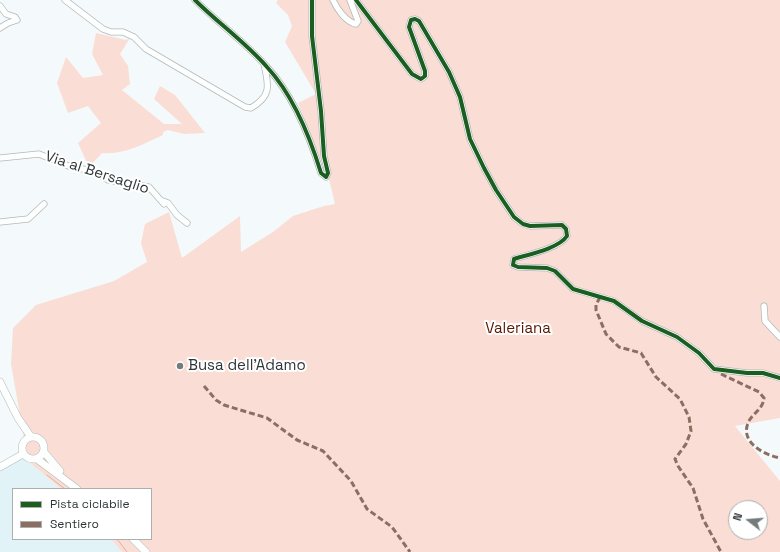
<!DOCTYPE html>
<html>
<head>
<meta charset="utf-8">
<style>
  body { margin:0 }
  #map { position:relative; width:780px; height:552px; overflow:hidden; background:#f4fafb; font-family:"Space Grotesk",sans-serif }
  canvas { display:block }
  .legend { position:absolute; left:12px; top:488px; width:140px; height:52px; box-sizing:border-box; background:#fff; border:1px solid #acafaf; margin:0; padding:5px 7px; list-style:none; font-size:12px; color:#2f3638 }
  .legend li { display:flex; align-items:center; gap:8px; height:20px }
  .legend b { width:20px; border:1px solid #acafaf }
  .north { position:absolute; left:728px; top:500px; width:40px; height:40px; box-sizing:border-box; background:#fff; border:1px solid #acafaf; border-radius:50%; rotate:287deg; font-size:11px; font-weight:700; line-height:16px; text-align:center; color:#2f3638 }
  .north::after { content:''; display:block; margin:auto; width:14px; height:18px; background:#747b7c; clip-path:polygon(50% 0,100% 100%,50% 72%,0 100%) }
</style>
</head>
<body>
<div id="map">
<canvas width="780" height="552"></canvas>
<ul class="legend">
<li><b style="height:5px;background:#1b5e20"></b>Pista ciclabile</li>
<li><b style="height:5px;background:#8d6e63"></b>Sentiero</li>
</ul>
<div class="north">N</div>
</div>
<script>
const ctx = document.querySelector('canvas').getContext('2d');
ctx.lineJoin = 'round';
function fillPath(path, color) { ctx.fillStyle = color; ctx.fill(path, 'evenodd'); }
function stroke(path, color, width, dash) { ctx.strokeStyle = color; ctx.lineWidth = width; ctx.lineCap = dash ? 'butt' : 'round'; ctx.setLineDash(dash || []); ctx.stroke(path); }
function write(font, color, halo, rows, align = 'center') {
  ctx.font = font + ' "Space Grotesk",sans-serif'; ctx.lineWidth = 4; ctx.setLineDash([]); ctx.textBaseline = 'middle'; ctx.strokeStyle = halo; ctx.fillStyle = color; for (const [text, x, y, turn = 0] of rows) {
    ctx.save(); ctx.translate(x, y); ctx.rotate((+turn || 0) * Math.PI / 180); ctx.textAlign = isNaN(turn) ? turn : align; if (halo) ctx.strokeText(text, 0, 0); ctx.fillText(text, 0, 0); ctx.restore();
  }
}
fillPath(new Path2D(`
  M26,452L28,461L61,489H13V539H111L122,552H0V462Z`), '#e2f3f8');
fillPath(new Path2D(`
  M278,0H780V418L735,426L780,481V552H122L111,539H151V489H61L28,461L11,364L13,328L36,305L114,281L147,262L141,243L145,224L169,212L182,258L240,216L241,252L273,232L293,216L324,206L335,204L330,183L298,103L316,94L285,42L292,26L288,15L276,3ZM736,508H760V532H736Z
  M96,33L126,40L130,38L120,54L128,66L130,84L122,90L164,124H182L154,99L160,86L175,95L205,133L184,134L168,130L163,132V135C143,144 124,155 102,153L89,167L78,143L101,123L88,106L68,113L57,83L66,57L83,78L103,75L92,54Z`), '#faddd4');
stroke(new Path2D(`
  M47,475L65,489
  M117,539L127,552`), '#e0afa1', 1);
const minor = new Path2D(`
  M65,0L103,29L111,32H123L134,37L146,49L245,107L251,108C273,95 268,84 264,64
  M195,0C218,23 245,42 267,67C293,95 310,137 321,173L326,177L328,173L324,156L321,111L312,36V0
  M333,0C337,9 346,22 356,24L358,21L350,0
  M356,0L412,74L421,79L425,76V71L409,27L411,20L415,19L419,21L449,72L460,97L470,139L484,168L496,190L514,217L523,224L530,226L562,225L566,229L567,236C559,248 531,254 517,258L514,259L513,265L518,267L547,268L555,271L573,289L614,301L642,321L677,337L699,353L714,369L747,373H763L780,378
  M0,6L6,14L15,17L17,20L8,23L0,28
  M0,158L39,154L71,167L94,171L108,180L149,187L164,204
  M163,201L168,203L177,215L187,223
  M0,222L28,219L44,204
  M764,306L765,321L780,337`);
const major = new Path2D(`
  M0,382L18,418L31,437
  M22 448a11 11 0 1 1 22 0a11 11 0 1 1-22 0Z
  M44,452L60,471
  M37,459L77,489
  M0,467L23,454
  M133,539L146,552`);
stroke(minor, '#b3b8ba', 7);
stroke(major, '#b3b8ba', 8);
stroke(minor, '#fdfefe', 5.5);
stroke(major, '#fdfefe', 7);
stroke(new Path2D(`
  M600,297L596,305V310L606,334L619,347L641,353L656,377L680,399L689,417L691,431L686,444L675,459L678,466L693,488L703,519L721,552
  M721,374L759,392L764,398C763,410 752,413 748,423C740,443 765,455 780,458
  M204,386L216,400L224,405L267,418L297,440L323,451L351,481L367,509L392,527L410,552`), '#8d6e63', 3, [6, 3]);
stroke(new Path2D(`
  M195,0C218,23 245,42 267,67C293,95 310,137 321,173L326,177L328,173L324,156L321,111L312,36V0
  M356,0L412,74L421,79L425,76V71L409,27L411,20L415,19L419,21L449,72L460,97L470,139L484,168L496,190L514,217L523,224L530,226L562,225L566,229L567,236C559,248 531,254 517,258L514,259L513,265L518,267L547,268L555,271L573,289L614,301L642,321L677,337L699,353L714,369L747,373H763L780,378`), '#1b5e20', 4);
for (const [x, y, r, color] of [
  [180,366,4,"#747b7c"]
]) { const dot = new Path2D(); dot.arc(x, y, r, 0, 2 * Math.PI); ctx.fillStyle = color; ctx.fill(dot); stroke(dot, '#fff', 1.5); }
write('15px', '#2f3638', '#fff', [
  ["Via al Bersaglio",97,173,18]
]);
write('15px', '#581703', '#fff', [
  ["Valeriana",518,329]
]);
write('15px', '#2f3638', '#fff', [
  ["Busa dell'Adamo",188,366]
], 'left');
</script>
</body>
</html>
